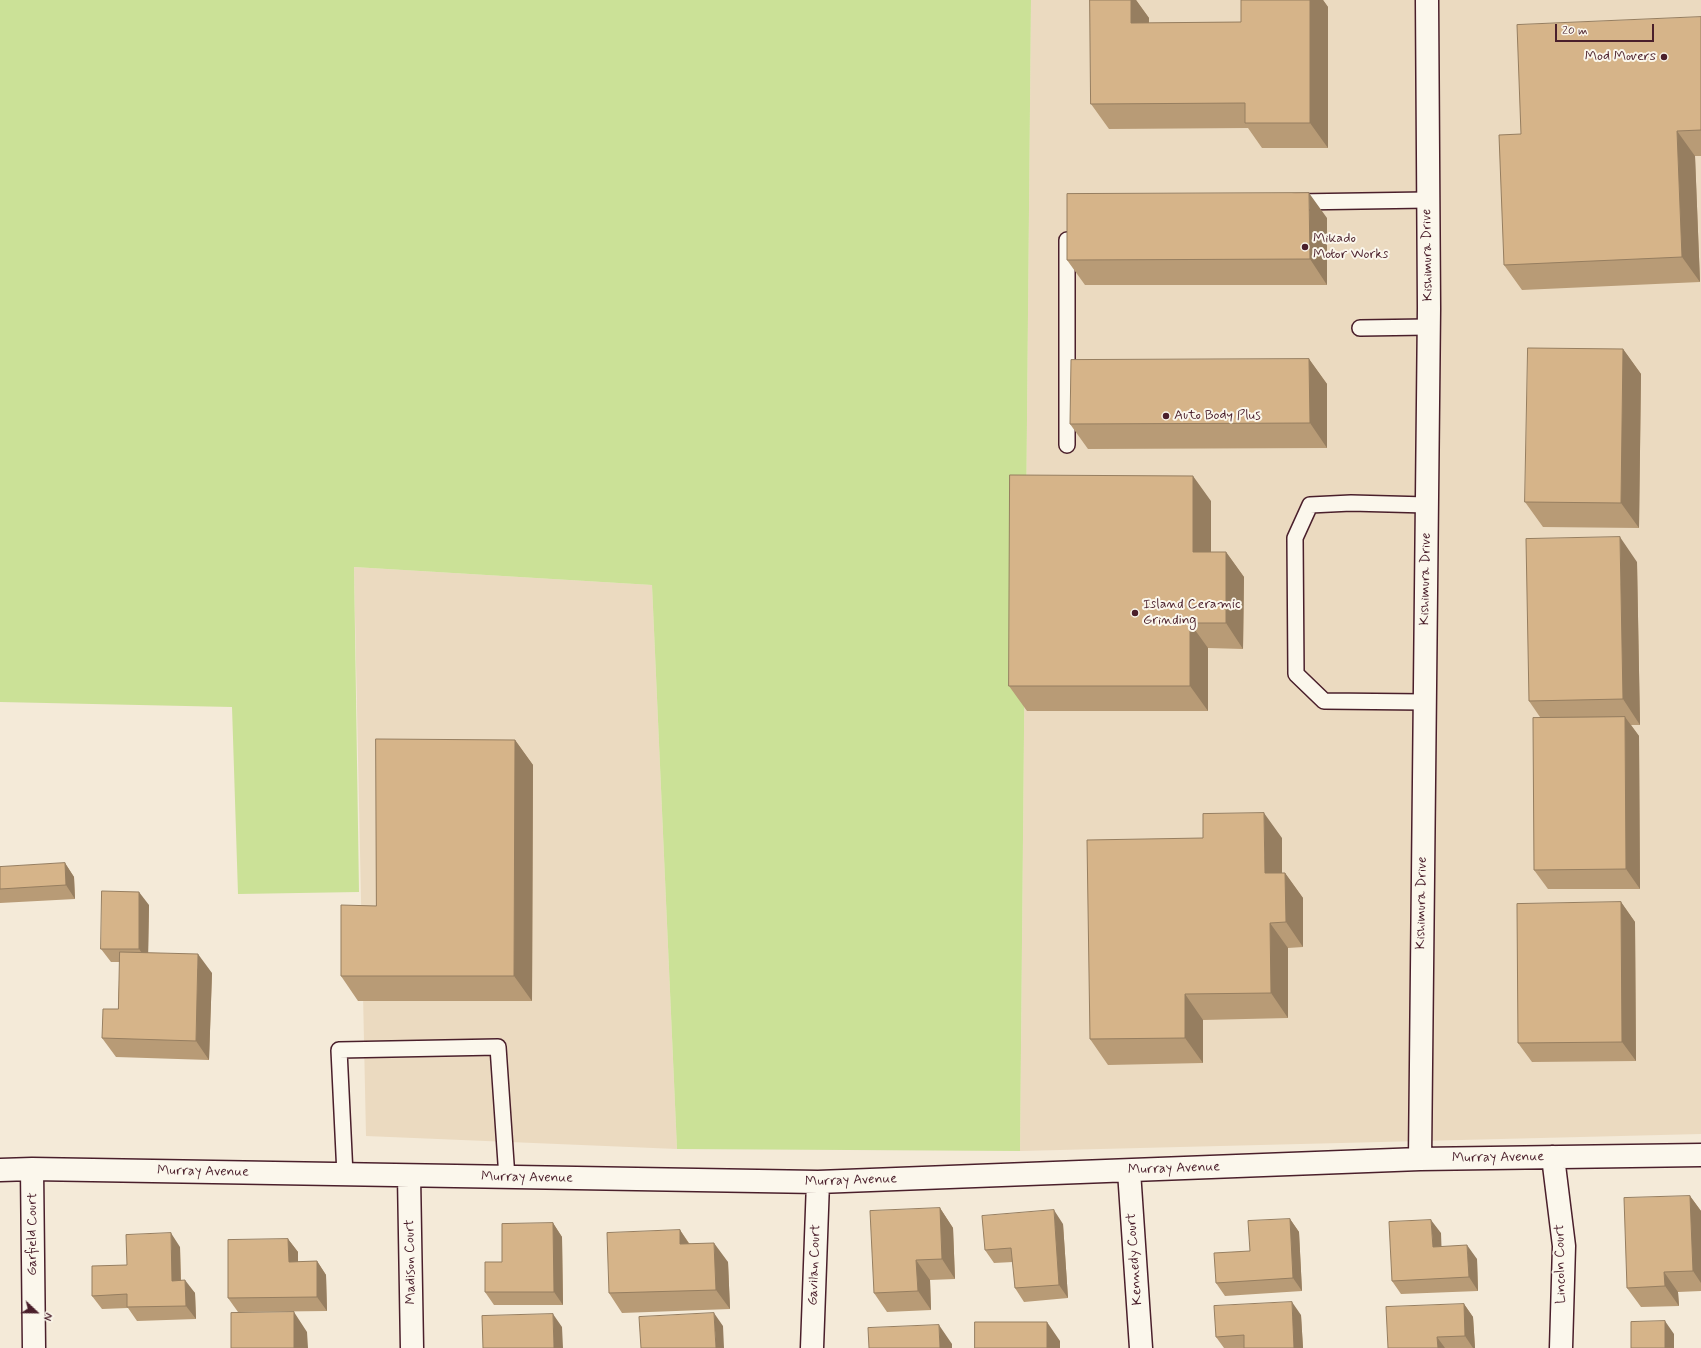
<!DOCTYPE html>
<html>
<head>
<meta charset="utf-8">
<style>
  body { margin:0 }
  #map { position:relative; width:1701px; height:1348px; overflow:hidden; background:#f4ead8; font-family:Mynerve,sans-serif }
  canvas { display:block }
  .north { position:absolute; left:16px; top:1292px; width:40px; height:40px; -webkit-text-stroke:3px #fbf7ec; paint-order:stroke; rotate:112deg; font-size:11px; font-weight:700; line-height:16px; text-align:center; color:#4a1f2b }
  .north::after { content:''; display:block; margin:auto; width:14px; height:18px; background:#4a1f2b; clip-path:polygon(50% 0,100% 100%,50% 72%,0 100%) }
  .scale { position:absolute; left:1555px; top:24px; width:99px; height:18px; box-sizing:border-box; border:2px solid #4a1f2b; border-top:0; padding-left:5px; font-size:12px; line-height:14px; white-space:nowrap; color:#4a1f2b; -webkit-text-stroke:3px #fbf7ec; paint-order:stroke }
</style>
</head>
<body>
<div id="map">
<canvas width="1701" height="1348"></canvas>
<div class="north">N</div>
<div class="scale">20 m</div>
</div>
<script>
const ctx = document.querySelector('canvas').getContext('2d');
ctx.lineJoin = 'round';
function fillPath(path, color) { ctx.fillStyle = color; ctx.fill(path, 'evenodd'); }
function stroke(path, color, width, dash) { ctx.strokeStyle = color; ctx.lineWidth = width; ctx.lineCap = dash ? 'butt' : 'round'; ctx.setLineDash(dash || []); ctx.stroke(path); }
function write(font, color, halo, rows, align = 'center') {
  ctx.font = font + ' Mynerve,sans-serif'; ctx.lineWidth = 4; ctx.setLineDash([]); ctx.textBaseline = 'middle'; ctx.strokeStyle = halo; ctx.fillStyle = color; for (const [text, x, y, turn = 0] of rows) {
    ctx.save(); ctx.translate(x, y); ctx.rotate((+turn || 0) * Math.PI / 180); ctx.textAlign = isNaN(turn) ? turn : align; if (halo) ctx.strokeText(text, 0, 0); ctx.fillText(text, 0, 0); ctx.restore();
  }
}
fillPath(new Path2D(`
  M1031,0H1701V1134L1020,1151Z
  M354,567L652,585L677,1149L366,1136Z`), '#ebdac0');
fillPath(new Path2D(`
  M0,0H1031L1020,1151L677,1149L652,585L354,567L359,892L238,894L232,707L0,702Z`), '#cbe197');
const service = new Path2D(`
  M1296,202L1427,200
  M1360,328L1428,327
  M1067,445V240
  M1424,702L1324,701L1296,674L1295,538L1310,505L1351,503L1427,505
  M345,1175L339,1050L498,1047L507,1178`);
const minor = new Path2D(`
  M1553,1157L1564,1246L1561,1348
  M1420,1159L1429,308L1427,0
  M32,1169L34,1348
  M0,1170L32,1169L818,1182L1420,1159L1701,1155
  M1129,1171L1141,1348
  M409,1176L412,1348
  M812,1348L818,1182`);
stroke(service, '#4a1f2b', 18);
stroke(minor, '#4a1f2b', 25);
stroke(service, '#fbf7ec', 15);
stroke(minor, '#fbf7ec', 22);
fillPath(new Path2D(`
  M1090,0H1136L1149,18V23L1241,22V0H1323L1328,7V148H1262L1248,128L1109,129L1091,104Z
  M1701,17V156H1695L1700,282L1522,290L1504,265L1521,134Z
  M1327,218V285H1085L1067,260Z
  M1623,349L1641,374L1639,528L1543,527L1525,502Z
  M1309,359L1327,384V448L1088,449L1070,424Z
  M1211,501V552H1226L1244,577L1243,649L1208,648V711H1027L1009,686Z
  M1637,562L1640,725H1631L1639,736L1640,889H1548L1534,870L1540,717L1529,701Z
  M515,740L533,765L532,1001H358L341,976L376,906Z
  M1282,838V873H1285L1303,898V947L1288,948V1018L1203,1020V1063L1108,1065L1090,1039Z
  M65,863L74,877L75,899L0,903V867Z
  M1621,902L1635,922L1636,1061L1532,1062L1518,1043Z
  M149,905L148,953L212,973L209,1060L116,1057L102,1038L118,1009L120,962H111L101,949Z
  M1690,1196L1701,1211V1291L1678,1292L1679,1306L1641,1307L1627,1288Z
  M940,1208L953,1228L955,1279L930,1280L931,1310L887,1312L874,1293Z
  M1290,1219L1299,1232L1302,1291L1225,1296L1216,1283L1250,1251Z
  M553,1223L562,1237L563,1305H494L485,1292L502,1262Z
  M1063,1224L1068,1298L1024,1302L1015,1288L1013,1262L994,1263L985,1250Z
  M680,1230L689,1243L728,1262L730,1309L622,1313L609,1293Z
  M1441,1233V1247L1477,1259L1478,1291L1401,1294L1392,1281Z
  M288,1239L298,1252V1262L317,1261L326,1275L327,1311L238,1312L228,1298Z
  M180,1247L181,1280L195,1293L196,1319L137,1321L128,1308L102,1309L92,1296L127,1265Z
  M1464,1304L1473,1317L1475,1348H1388Z
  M1301,1315L1303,1348H1224L1216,1337Z`), '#b89b76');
fillPath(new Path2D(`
  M1131,0H1136L1149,18L1148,48L1131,23Z
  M1310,0H1323L1328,7V148L1310,123Z
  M1677,131L1695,156L1700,282L1682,257Z
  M1309,193L1327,218V285L1310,259Z
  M1623,349L1641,374L1639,528L1621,503Z
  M1309,359L1327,384V448L1310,423Z
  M1193,476L1211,501V578L1193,552Z
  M1620,537L1637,562L1640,725L1623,699Z
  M1226,552L1244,577L1243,649L1226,623Z
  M1190,623L1208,648V711L1190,686Z
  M1625,717L1639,736L1640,889L1626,869Z
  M515,740L533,765L532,1001L514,976Z
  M1264,813L1282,838V898L1265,873Z
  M65,863L74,877L75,899L66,885Z
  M1285,873L1303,898V947L1286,922Z
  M139,892L149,905L148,962L139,949Z
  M1621,902L1635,922L1636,1061L1622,1042Z
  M1270,923L1288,948V1018L1271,993Z
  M198,954L212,973L209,1060L196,1041Z
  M1185,994L1203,1020V1063L1185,1038Z
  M1690,1196L1701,1211V1283L1693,1271Z
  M940,1208L953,1228L955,1279L942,1259Z
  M1054,1210L1063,1224L1068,1298L1059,1285Z
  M1290,1219L1299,1232L1302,1291L1293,1278Z
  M1431,1220L1441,1233L1442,1260L1433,1247Z
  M553,1223L562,1237L563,1305L554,1292Z
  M680,1230L693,1250L680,1244Z
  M171,1233L180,1247L181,1294L172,1281Z
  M288,1239L298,1252V1275L289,1262Z
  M714,1243L728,1262L730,1309L716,1290Z
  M1467,1245L1477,1259L1478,1291L1469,1277Z
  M916,1260L930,1280L931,1310L918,1291Z
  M317,1261L326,1275L327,1311L317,1297Z
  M1664,1272L1678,1292L1679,1306L1665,1286Z
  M185,1280L195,1293L196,1319L186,1306Z
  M1292,1302L1301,1315L1303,1348H1294Z
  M1464,1304L1473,1317L1475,1348H1473L1465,1336Z
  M294,1312L307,1332L308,1348H294Z
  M714,1313L723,1326L724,1348H716Z
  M553,1314L562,1327L563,1348H554Z
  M1665,1321L1674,1334V1348H1665Z
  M1047,1322L1060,1341V1348H1047Z
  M939,1325L952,1344V1348H940Z
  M1437,1337L1445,1348H1438Z`), '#967e60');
const building = new Path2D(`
  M1090,0H1131V23L1241,22V0H1310V123H1245V103L1091,104Z
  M1701,17V130L1677,131L1682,257L1504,265L1499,135L1521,134L1517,25Z
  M1309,193L1310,259L1067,260V194Z
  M1528,348L1623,349L1621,503L1525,502Z
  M1309,359L1310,423L1070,424L1071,360Z
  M1010,475L1193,476V552H1226V623H1190V686H1009Z
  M1620,537L1623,699L1529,701L1526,539Z
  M1625,717L1626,869L1534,870L1533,718Z
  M376,739L515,740L514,976H341V905L376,906Z
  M1264,813L1265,873H1285L1286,922L1270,923L1271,993L1185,994V1038L1090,1039L1087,840L1203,838V814Z
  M65,863L66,885L0,889V867Z
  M102,891L139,892V949H101Z
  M1621,902L1622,1042L1518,1043L1517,904Z
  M120,952L198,954L196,1041L102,1038L103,1009H118Z
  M1690,1196L1693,1271L1664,1272L1665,1286L1627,1288L1624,1198Z
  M940,1208L942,1259L916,1260L918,1291L874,1293L870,1211Z
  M1054,1210L1059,1285L1015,1288L1011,1248L985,1250L982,1216Z
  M1290,1219L1293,1278L1216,1283L1214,1253L1250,1251L1248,1221Z
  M1431,1220L1433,1247L1467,1245L1469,1277L1392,1281L1389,1222Z
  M553,1223L554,1292H485V1262H502V1224Z
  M680,1230V1244L714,1243L716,1290L609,1293L607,1233Z
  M171,1233L172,1281L185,1280L186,1306L127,1307V1294L92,1296V1266L127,1265L126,1235Z
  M288,1239L289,1262L317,1261V1297L228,1298V1240Z
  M1292,1302L1294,1348H1244V1335L1216,1337L1214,1306Z
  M1464,1304L1465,1336L1437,1337L1438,1348H1388L1386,1307Z
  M294,1312V1348H231V1313Z
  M714,1313L716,1348H641L639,1317Z
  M553,1314L554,1348H483L482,1316Z
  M1665,1321V1348H1631V1322Z
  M975,1322H1047V1348H975Z
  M939,1325L940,1348H869L868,1328Z`);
fillPath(building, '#d6b489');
stroke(building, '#967e60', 1);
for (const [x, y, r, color] of [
  [1664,57,4,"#4a1f2b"],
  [1305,247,4,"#4a1f2b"],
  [1166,416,4,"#4a1f2b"],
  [1135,613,4,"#4a1f2b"]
]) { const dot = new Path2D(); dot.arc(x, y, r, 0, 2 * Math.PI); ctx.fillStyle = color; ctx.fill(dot); stroke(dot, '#fbf7ec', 1.5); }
write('14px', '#4a1f2b', '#fbf7ec', [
  ["Mod Movers",1656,57,"right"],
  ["Mikado",1313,239],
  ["Motor Works",1313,255],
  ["Auto Body Plus",1174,416],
  ["Island Ceramic",1143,605],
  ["Grinding",1143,621]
], 'left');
write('14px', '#4a1f2b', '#fbf7ec', [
  ["Kishimura Drive",1428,255,-91],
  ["Kishimura Drive",1426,579,-89],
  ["Kishimura Drive",1422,903,-89],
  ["Murray Avenue",1498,1158,-1],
  ["Murray Avenue",1174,1169,-2],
  ["Murray Avenue",203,1172,1],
  ["Murray Avenue",527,1178,1],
  ["Murray Avenue",851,1181,-2],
  ["Garfield Court",33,1234,-90],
  ["Kennedy Court",1135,1259,-94],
  ["Madison Court",411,1262,-91],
  ["Lincoln Court",1561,1264,-91],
  ["Gavilan Court",815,1265,-88]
]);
</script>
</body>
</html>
